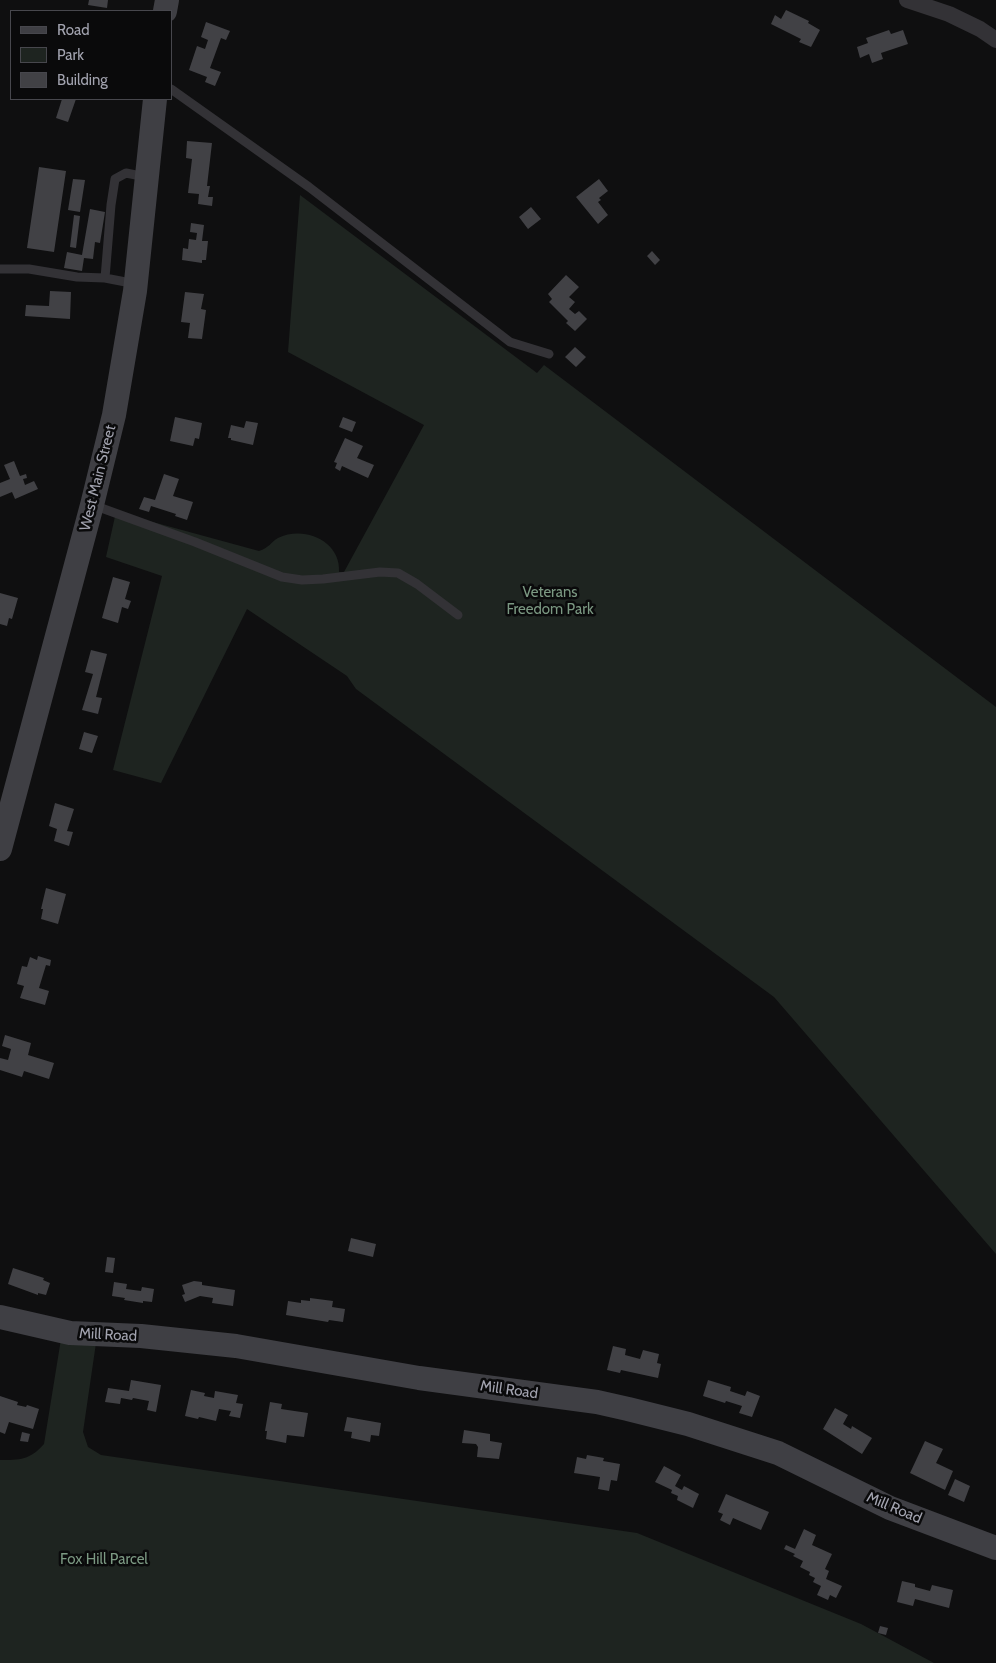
<!DOCTYPE html>
<html>
<head>
<meta charset="utf-8">
<style>
  body { margin:0 }
  #map { position:relative; width:996px; height:1663px; overflow:hidden; background:#0f0f10; font-family:Cabin,sans-serif }
  canvas { display:block }
  .legend { position:absolute; left:10px; top:10px; width:162px; height:90px; box-sizing:border-box; background:#0a0a0b; border:1px solid #47474d; margin:0; padding:6px 9px; list-style:none; font-size:15px; color:#a2a3af }
  .legend li { display:flex; align-items:center; gap:10px; height:25px }
  .legend b { width:25px; border:1px solid #47474d }
</style>
</head>
<body>
<div id="map">
<canvas width="996" height="1663"></canvas>
<ul class="legend">
<li><b style="height:6px;background:#3f3f44"></b>Road</li>
<li><b style="height:14px;background:#1e2420"></b>Park</li>
<li><b style="height:14px;background:#414145"></b>Building</li>
</ul>
</div>
<script>
const ctx = document.querySelector('canvas').getContext('2d');
ctx.lineJoin = 'round';
function fillPath(path, color) { ctx.fillStyle = color; ctx.fill(path, 'evenodd'); }
function stroke(path, color, width, dash) { ctx.strokeStyle = color; ctx.lineWidth = width; ctx.lineCap = dash ? 'butt' : 'round'; ctx.setLineDash(dash || []); ctx.stroke(path); }
function write(font, color, halo, rows, align = 'center') {
  ctx.font = font + ' Cabin,sans-serif'; ctx.lineWidth = 5; ctx.setLineDash([]); ctx.textBaseline = 'middle'; ctx.strokeStyle = halo; ctx.fillStyle = color; for (const [text, x, y, turn = 0] of rows) {
    ctx.save(); ctx.translate(x, y); ctx.rotate((+turn || 0) * Math.PI / 180); ctx.textAlign = isNaN(turn) ? turn : align; if (halo) ctx.strokeText(text, 0, 0); ctx.fillText(text, 0, 0); ctx.restore();
  }
}
fillPath(new Path2D(`
  M300,195L537,373L544,365L996,707V1254L774,997L356,689L347,676L247,609L161,783L113,770L162,576L106,557L116,512L259,551C269,548 271,542 278,538C304,525 341,541 339,572H344L424,425L288,352Z
  M61,1339L96,1343L83,1432L88,1447L101,1455L637,1533L861,1624L934,1663H0V1460C20,1460 30,1460 44,1444Z`), '#1e2420');
fillPath(new Path2D(`
  M89,0H108L107,8L88,5Z
  M786,10L809,21L808,23L820,30L811,47L799,42L801,39L771,24L775,15L781,19Z
  M206,22L230,31L226,40L221,38L210,68L221,72L215,86L205,82L207,77L189,70L197,46L205,49L208,40L201,37Z
  M889,30L891,34L903,30L908,44L881,53L883,59L872,63L869,54L860,58L857,47L868,43L866,38Z
  M62,99H76L68,122L56,118Z
  M187,141L212,143L207,186H210L208,197H213L212,206L198,204L199,194L188,193L192,159L186,158Z
  M39,167L66,171L54,252L27,248Z
  M73,179L85,180L80,212L68,210Z
  M599,179L608,191L599,198L601,200L598,202L608,215L598,224L576,197Z
  M531,207L541,219L528,229L519,217Z
  M90,209L105,212L100,243L95,242L93,259L84,258L82,271L64,268L67,252L82,255Z
  M74,215L80,216L76,248L70,247Z
  M191,223L204,225L202,241H208L206,260H202V263L182,260L183,248L188,249L189,239L196,240L197,233L190,232Z
  M652,251L660,260L655,265L647,256Z
  M566,275L579,287L569,297L575,302L569,309L575,314L579,311L587,319L575,331L566,323L568,321L549,302L552,299L548,294Z
  M50,291L71,292L70,319L25,316L26,305L49,306Z
  M185,292L204,294L201,309L206,310L202,339L188,338L190,323L181,322Z
  M575,347L586,357L576,367L565,357Z
  M175,417L202,423L199,439L195,438L193,446L170,441Z
  M343,417L356,422L352,432L339,427Z
  M246,421L258,423L253,445L231,440V438H228L231,425L244,428Z
  M345,438L363,446L357,458L374,465L368,478L342,466L340,471L335,468L337,463L334,462Z
  M14,461L20,476L26,474L27,478L23,479L25,485L34,481L38,489L15,499L12,492L0,497V483L10,479L4,465Z
  M164,474L179,479L173,496L193,502L187,520L175,516L176,514L151,506L149,512L139,509L144,497L155,500Z
  M113,577L130,582L125,599L131,601L128,609L122,607L118,623L102,618Z
  M0,593L18,598L12,619L9,618L7,626L0,624Z
  M91,650L107,654L96,697L102,698L98,714L82,710L93,674L85,672Z
  M84,732L98,736L92,753L79,749Z
  M55,803L74,809L67,831L73,832L69,846L54,841L57,829L49,826Z
  M46,888L66,894L58,924L41,919L43,909H41Z
  M38,956L51,960L50,966L46,965L39,988L49,991L45,1005L20,998L24,986L17,984L22,966L27,967L30,957L37,960Z
  M5,1035L31,1043L28,1055L54,1063L49,1079L24,1071L22,1077L0,1070V1058L8,1060L11,1049L2,1046Z
  M351,1238L376,1244L373,1257L348,1251Z
  M107,1257L115,1258L113,1273L105,1272Z
  M13,1268L44,1278L43,1280L50,1283L46,1295L38,1293V1295L8,1284Z
  M194,1281L202,1282V1285L235,1290L233,1306L212,1303L213,1298L200,1296L185,1302L182,1295L185,1294L182,1285Z
  M114,1282L127,1284L126,1289L141,1291L142,1287L154,1289L152,1302L143,1301V1303L124,1300L125,1298L112,1296Z
  M310,1298L333,1301L332,1307L345,1309L343,1322L329,1320L328,1322L286,1315L288,1301L301,1303V1300L310,1301Z
  M613,1346L626,1349L625,1355L640,1359L643,1350L659,1354L657,1363L661,1364L658,1378L621,1370L620,1373L607,1370Z
  M131,1380L161,1385L156,1412L147,1410L149,1401L133,1398L132,1400L121,1398L120,1404L105,1402L108,1388L129,1391Z
  M708,1380L731,1387L730,1391L745,1396L747,1391L760,1396L752,1417L739,1413L742,1406L726,1401L725,1403L703,1396Z
  M191,1390L205,1393L204,1396L214,1398L215,1391L238,1395L236,1403L243,1404L240,1418L229,1416L231,1411L219,1409L216,1421L199,1417L198,1419L185,1416Z
  M0,1396L18,1402L17,1405L26,1407L27,1405L39,1409L33,1429L9,1422L5,1434L0,1432Z
  M270,1402L282,1404L281,1409L308,1413L304,1437L287,1435L286,1443L266,1439L267,1431H265Z
  M835,1408L848,1415L843,1424L851,1429L852,1426L872,1438L862,1454L823,1429Z
  M347,1417L381,1423L379,1436L371,1435L370,1442L351,1438L352,1432L344,1431Z
  M464,1430L490,1434V1441L502,1443L499,1459L477,1457L478,1447L476,1444L462,1443Z
  M22,1432L30,1434L28,1442L20,1441Z
  M925,1441L943,1449L936,1463L953,1471L945,1490L910,1473Z
  M587,1455L604,1458L603,1461L620,1464L617,1481L611,1480L609,1491L598,1489L600,1477L574,1473L577,1457L586,1459Z
  M664,1466L681,1475L675,1486L682,1490L684,1486L699,1494L693,1508L677,1500L678,1496L671,1493L672,1490L655,1482Z
  M955,1479L970,1486L964,1502L948,1495Z
  M726,1494L769,1512L761,1530L733,1518L730,1525L720,1520L723,1514L718,1512Z
  M804,1529L816,1535L812,1545L832,1554L825,1569L829,1571L826,1579L842,1586L836,1598L830,1595L828,1600L817,1595L821,1586L813,1582L815,1578L809,1575L810,1572L800,1567L803,1561L793,1556L795,1554L784,1549L786,1545L795,1549Z
  M902,1581L915,1584V1587L930,1591L932,1585L953,1590L949,1608L915,1599L913,1606L897,1602Z
  M880,1626L888,1628L886,1635L878,1633Z`), '#414145');
stroke(new Path2D(`
  M171,89L309,187L510,342L549,354
  M0,269H29L77,277L105,278L136,284
  M105,278L111,205L115,179L126,173L146,177
  M93,505L195,542L282,577L302,580L323,579L380,572L398,573L417,584L458,615`), '#333236', 9);
stroke(new Path2D(`
  M907,0L949,14L980,29L996,40`), '#333236', 16);
stroke(new Path2D(`
  M165,11L167,0
  M0,849L92,505L114,415L135,291L155,99
  M0,1317L70,1333L141,1336L236,1346L419,1378L597,1402L628,1409L688,1424L778,1453L890,1508L996,1548`), '#3f3f44', 24);
write('15px', '#a2a3af', '#0a0a0b', [
  ["West Main Street",98,478,-76],
  ["Mill Road",108,1335,3],
  ["Mill Road",509,1390,8],
  ["Mill Road",894,1508,23]
]);
write('15px', '#7b9882', '#0a0a0b', [
  ["Veterans",550,593],
  ["Freedom Park",550,610],
  ["Fox Hill Parcel",104,1560]
]);
</script>
</body>
</html>
